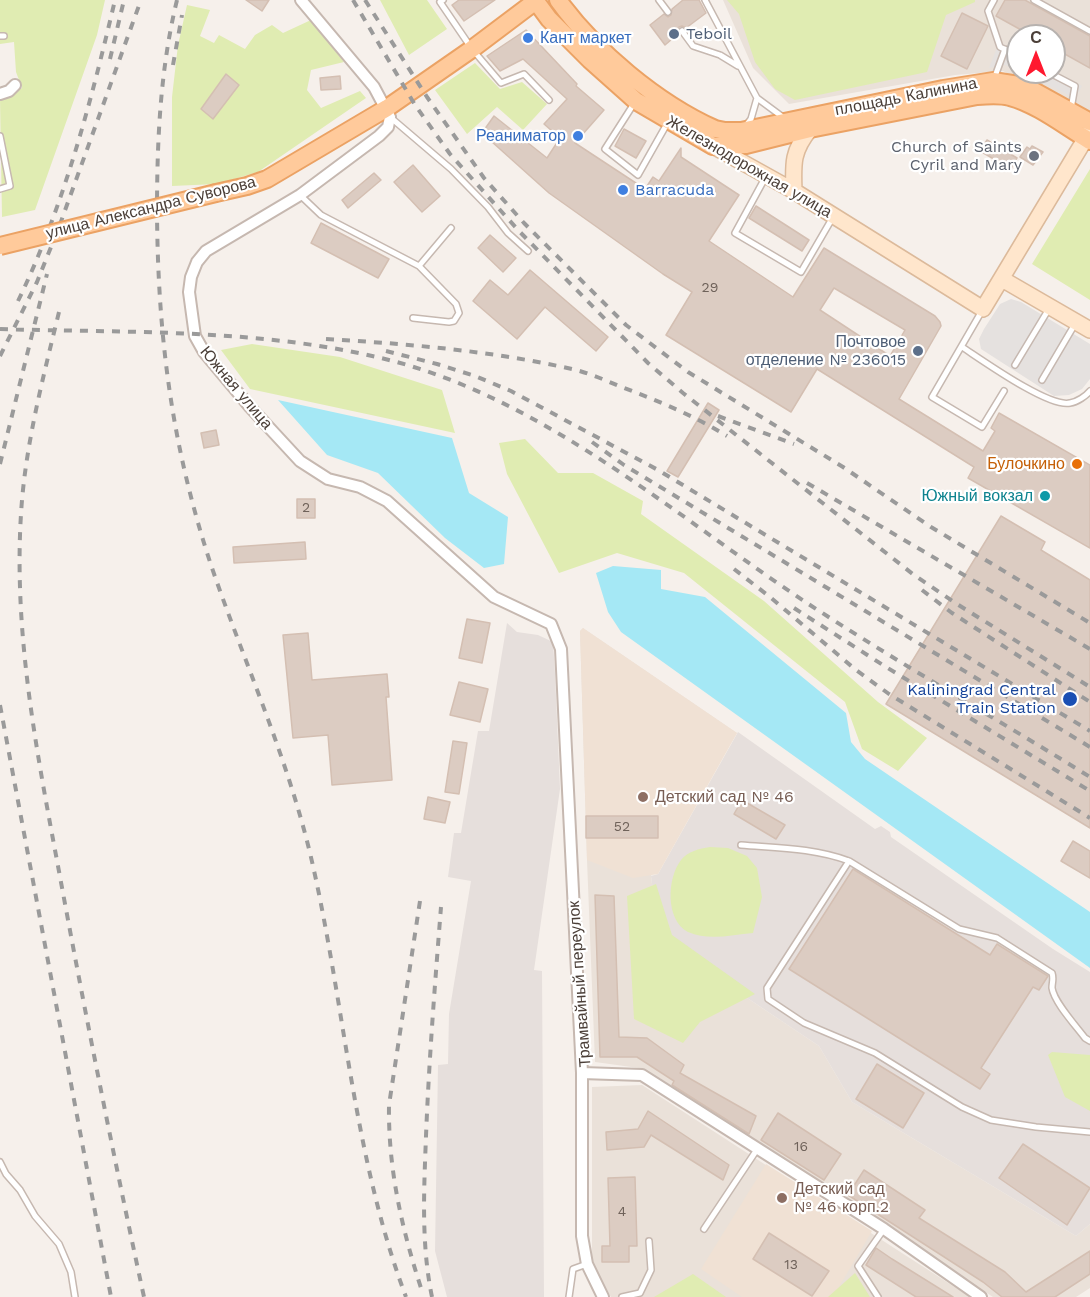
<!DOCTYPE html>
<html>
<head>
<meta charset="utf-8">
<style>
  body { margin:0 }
  #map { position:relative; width:1090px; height:1297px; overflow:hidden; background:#f6f0eb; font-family:"Work Sans",sans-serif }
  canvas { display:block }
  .north { position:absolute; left:1006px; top:24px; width:60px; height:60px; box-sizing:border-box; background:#fff; border:2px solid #b7b2af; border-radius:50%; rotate:0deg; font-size:16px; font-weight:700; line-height:24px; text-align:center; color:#4b3f38 }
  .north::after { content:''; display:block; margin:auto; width:21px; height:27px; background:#ff192f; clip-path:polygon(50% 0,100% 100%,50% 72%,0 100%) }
</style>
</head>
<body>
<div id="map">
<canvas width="1090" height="1297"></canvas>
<div class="north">С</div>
</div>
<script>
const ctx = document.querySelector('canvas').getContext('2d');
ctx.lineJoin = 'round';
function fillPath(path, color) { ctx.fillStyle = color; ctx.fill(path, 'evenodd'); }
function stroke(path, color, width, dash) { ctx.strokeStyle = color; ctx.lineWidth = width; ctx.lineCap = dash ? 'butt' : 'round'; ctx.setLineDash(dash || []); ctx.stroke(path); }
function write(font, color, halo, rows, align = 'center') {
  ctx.font = font + ' "Work Sans",sans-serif'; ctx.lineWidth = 4.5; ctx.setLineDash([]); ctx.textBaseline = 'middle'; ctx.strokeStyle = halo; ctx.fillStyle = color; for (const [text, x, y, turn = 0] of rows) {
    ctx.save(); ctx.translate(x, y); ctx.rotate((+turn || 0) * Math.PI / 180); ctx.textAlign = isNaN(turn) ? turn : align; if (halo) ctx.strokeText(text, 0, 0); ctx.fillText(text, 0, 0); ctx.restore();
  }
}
fillPath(new Path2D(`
  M723,0H1090V118L1003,71L955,75L789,104L753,68ZM1018,36H1054V72H1018Z
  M583,628L737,733L651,876L659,939L819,1046L852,1102L1076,1236L1090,1224V1288L1076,1297H993L646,1069L595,1062L587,860L580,631Z
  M642,1085L970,1297H611L592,1266V1087Z`), '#eae1d9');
fillPath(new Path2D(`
  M507,623L517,632L538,635L553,642L555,673L560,789L534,970L542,971L544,1297H447L435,1251L438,1065L448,1064L449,1014L471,881L448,877L454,833H461L478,731H489Z
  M738,732L875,829L881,826L890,832L891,837L1053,949L1090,972V1224L1076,1236L852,1102L819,1046L659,939L651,876L658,874Z`), '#e6dfdc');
fillPath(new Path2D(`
  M583,628L737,733L658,874L633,878L587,860L580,631Z
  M766,1164L872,1231L833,1297H742L701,1269Z`), '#f0e1d4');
fillPath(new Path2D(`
  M0,0H105L97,35L35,210L2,217L0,99L22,88L16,72L14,42L0,44Z
  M380,0H427L447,29L409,55Z
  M727,0H975V2L946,15L927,72L795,100L775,89L755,62L739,14Z
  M187,5L210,10L200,36L214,43L219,35L245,49L255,35L272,25L283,33L311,20L344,62L311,70L307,90L321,108L360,91L366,98L258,172L217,184L172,186V97L178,45Z
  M475,63L500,89L522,82L547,104L523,130L497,107L467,134L435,90Z
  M1090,169V300L1032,264Z
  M252,344L340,357L442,390L455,433L250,389L221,350Z
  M525,439L558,473H593L643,501L641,514L764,601L878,702L927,738L898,771L862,749L845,702L684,573L617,553L559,573L507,474L499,443Z
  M710,847L728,848L747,856L757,868L762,897L753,933C732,935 708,941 688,932C665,920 667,878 681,860C688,851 699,849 710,847Z
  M656,884L672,935L755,994L700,1022L683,1043L634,1019L627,896Z
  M1052,1052L1090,1055V1111L1065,1097L1048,1055Z
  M855,1273L870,1297H828Z
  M693,1274L726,1297H654Z`), '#e0ecb2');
fillPath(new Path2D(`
  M999,42L1018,52V71L1005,65L989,68Z
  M1054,71L1082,86L1075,98L1020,72Z
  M1011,299L1021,302L1090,344V379L1082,389L1069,395L1054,396L981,349L979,339L984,329L1000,304Z`), '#e5e1df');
fillPath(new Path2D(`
  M278,400L452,438L469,493L508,517L504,564L484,568L445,538L378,473L327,455Z
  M613,566L661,570V589L705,597L846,713L851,742L865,759L1090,912V968L621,632L608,612L596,573Z`), '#a5e8f5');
const building = new Path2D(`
  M246,0H269L262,11Z
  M459,0H495L464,21L452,5Z
  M683,0H699L706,13L686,28L682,26L679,27L678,34L665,45L650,25L664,14L668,17L671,15L672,9Z
  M1005,0H1025L1090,36V68L1054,48V36H1032L996,16Z
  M962,13L988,26L967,69L941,56Z
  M526,30L577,84L576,86L604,110L575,143L645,189L653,177L659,181L681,148V157L739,195L709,241L793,297L824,248L935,316L940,322L941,326L899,399L983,451L995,431L991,428L999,413L1090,465V548L968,478L974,467L817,369L791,412L666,335L692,292L663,274L549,193L482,133L494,116L547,158L560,138L544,124L567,99L523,59L500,71L487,56ZM834,288L905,330L890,356L820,310Z
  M226,74L239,85L213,119L201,109Z
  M340,76L341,89L321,90L320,78Z
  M624,129L646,141L636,158L615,146Z
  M987,140L1017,158L1011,169L980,151Z
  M1032,146L1043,152L1033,165L1020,157L1027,147L1030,149Z
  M413,165L440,196L422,212L394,182Z
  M374,173L381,180L348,208L342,200Z
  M756,206L809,240L802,251L749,218Z
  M321,223L389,259L378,278L311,243Z
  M490,235L516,258L503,272L478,248Z
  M530,270L608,337L596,351L545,307L517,339L473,301L490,280L508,295Z
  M708,403L719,410L678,477L667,471Z
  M216,430L219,445L204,448L201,433Z
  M297,499H315V518H297Z
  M1001,516L1045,542L1041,550L1090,580V828L886,704Z
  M305,542L306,559L234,563L233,547Z
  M467,619L490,623L482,663L459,658Z
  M308,633L312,680L387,674L389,697H386L392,780L332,785L328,735L293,738L283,635Z
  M459,682L488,689L480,722L450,715Z
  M453,741L467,743L459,794L445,792Z
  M428,797L450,802L445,823L424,819Z
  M742,800L785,825L776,839L734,814Z
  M586,816H658V838H586Z
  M1073,841L1090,851V878L1061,861Z
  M853,869L990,955L997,944L1048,976L1039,990L1033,987L981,1068L990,1074L980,1089L789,969Z
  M595,895L614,896L619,1037L647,1038L684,1065L680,1073L756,1116L749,1134L672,1085L674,1081L637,1057H600Z
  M877,1064L924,1093L903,1128L856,1099Z
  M648,1111L729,1165L723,1180L651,1135L644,1147L607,1150L606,1132L638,1129Z
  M778,1113L841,1154L824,1180L761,1140Z
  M1023,1144L1090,1188L1067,1225L999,1178Z
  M864,1170L925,1210L919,1218L1005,1272L1026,1292L1090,1251V1274L1055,1297H1002L983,1282L848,1195Z
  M635,1177L637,1246H629V1262H602V1246H610L608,1178Z
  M769,1233L829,1271L812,1296L753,1259Z
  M876,1248L892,1259L953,1297H916L866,1265Z`);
fillPath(building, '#dcccc2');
stroke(building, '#d4bfb2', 1.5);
const lane = new Path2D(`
  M443,0L440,2L472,49L501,83L524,74L549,100
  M659,0L668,12
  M705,0L757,98L784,118
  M994,0L988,11L1000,47L1018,56
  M1034,0L1090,31
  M682,31L693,46L720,55L738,66
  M0,36H4
  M1048,72L1075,86L1071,109
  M994,79L1005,49
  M635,102L605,149L638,175L668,122
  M390,117L451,169L488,207L508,233L528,251
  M747,124L751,119L757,98
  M0,136L10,186L0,189
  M765,178L735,233L801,272L833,217
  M300,195L321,215L419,266L456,304L459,313L454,321L449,322L413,318
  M419,266L451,228
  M983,309L932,397L982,427L1004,391
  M962,347C982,360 1049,408 1070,403C1077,402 1086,396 1090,391
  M1015,365L1050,307
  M1042,380L1075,324
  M741,845C777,848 814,848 849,861L959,929L997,938L1052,973C1054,979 1052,982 1052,988C1054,1002 1076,1026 1085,1038L1090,1041
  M849,861L767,988L768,999L804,1023L875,1053L962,1107L991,1120L1036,1127L1090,1132
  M0,1162L6,1174L20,1190L35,1216L59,1244L71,1272L75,1297
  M704,1229L758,1148
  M569,1297L573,1269L587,1264
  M622,1297L640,1293L651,1270L649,1241
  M878,1297L858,1266L884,1229`);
const street = new Path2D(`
  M301,0L374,87L390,117L388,127L379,136L300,195L206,251L197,262L191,277L189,292L195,336L204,352L250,407L300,461L328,479L360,487L387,501L494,597L551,624L561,649L582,1073V1236L587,1264L603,1297
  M0,94L9,91L15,85
  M582,1073L642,1075L884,1229L981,1297`);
const secondary = new Path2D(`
  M713,146L794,191L983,309L1090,131
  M794,191C793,164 792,151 810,129
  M1002,279L1090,330`);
const primary = new Path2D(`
  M535,0L549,19L590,60L636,101L713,146L746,145L810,129L977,96C988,95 1000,94 1010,97C1037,104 1066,127 1090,141
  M558,0C595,51 657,103 715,129L725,131H741L943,89L993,81L1025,86L1090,122
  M216,193L247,186L267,179L387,108L472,49L537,0`);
stroke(lane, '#c6b8b0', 8);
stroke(street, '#c6b8b0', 14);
stroke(secondary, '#dcba9b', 18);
stroke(primary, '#eba264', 20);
stroke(lane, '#fff', 5);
stroke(street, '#fff', 10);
stroke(secondary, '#ffe6cc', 15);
stroke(primary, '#ffca9b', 16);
stroke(new Path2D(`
  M177,0C160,70 157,141 157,213C158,339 172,448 212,568C246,667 290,763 313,866C345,1009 354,1159 406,1297
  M353,0L415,105L450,154L518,230L648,363L683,393L914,575L957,604L1090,687
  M365,0L427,97L484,178L524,223L626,325L688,372L843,467L931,527L1090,623
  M110,59L124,0
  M173,65L182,15
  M18,301C64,206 91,102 115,0
  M59,312C43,378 25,446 21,514C13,642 40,768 63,893C88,1028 115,1163 144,1297
  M0,329C131,333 265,328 393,361C548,402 678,518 810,605C902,665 997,719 1090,777
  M326,339C410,344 494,351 576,370C591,374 605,380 619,386C656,400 693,415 727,436
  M386,351L437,364L475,376L511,391L658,470L1090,731
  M0,356L37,282L59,227L141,0
  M718,416L794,444
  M592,442L624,465L1090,747
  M0,464L47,274
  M807,483L1090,649
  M734,569L770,597L856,670L889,694L1090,818
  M922,590L952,613L1090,702
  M794,608L886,667L1090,791
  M0,705L111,1297
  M420,901L389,1105C388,1169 402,1230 422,1291
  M432,1297C421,1244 424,1190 426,1136C429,1060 435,983 441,907`), '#9a9a9a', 4, [8, 8]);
const primaryBridge = new Path2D(`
  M0,246L216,193`);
stroke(primaryBridge, '#eba264', 20, []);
stroke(primaryBridge, '#ffca9b', 16);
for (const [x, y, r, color] of [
  [674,34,6,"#5c6f8a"],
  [528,38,6,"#3f7fe0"],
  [578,136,6,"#3f7fe0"],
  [1034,156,6,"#6b7280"],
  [623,190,6,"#3f7fe0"],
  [918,351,6,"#5c6f8a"],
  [1077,464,6,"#e8710a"],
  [1045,496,6,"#0f9aa8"],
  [1070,699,8,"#1a4fb4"],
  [643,797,6,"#8d6e63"],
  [782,1198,6,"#8d6e63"]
]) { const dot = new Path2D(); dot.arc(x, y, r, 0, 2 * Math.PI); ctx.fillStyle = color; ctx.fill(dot); stroke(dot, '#fff', 2); }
write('14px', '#6f625a', null, [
  ["29",710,288],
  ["2",306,508],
  ["52",622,827],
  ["16",801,1147],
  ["4",622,1212],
  ["13",791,1265]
]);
write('16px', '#4e5e75', '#fff', [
  ["Teboil",686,34],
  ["Почтовое",906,342,"right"],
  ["отделение № 236015",906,360,"right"]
], 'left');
write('16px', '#366cbe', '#fff', [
  ["Кант маркет",540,38],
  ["Реаниматор",566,136,"right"],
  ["Barracuda",635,190]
], 'left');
write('16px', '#4b3f38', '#fff', [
  ["площадь Калинина",906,97,-11],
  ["Железнодорожная улица",749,167,30],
  ["улица Александра Суворова",151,208,-14],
  ["Южная улица",236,388,50],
  ["Трамвайный переулок",580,984,-94]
]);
write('16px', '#5b616d', '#fff', [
  ["Church of Saints",1022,147],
  ["Cyril and Mary",1022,165]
], 'right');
write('16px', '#c56008', '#fff', [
  ["Булочкино",1065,464]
], 'right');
write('16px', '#0d838f', '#fff', [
  ["Южный вокзал",1033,496]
], 'right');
write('16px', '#164399', '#fff', [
  ["Kaliningrad Central",1056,690],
  ["Train Station",1056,708]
], 'right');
write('16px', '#785e54', '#fff', [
  ["Детский сад № 46",655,797],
  ["Детский сад",794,1189],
  ["№ 46 корп.2",794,1207]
], 'left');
</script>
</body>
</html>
